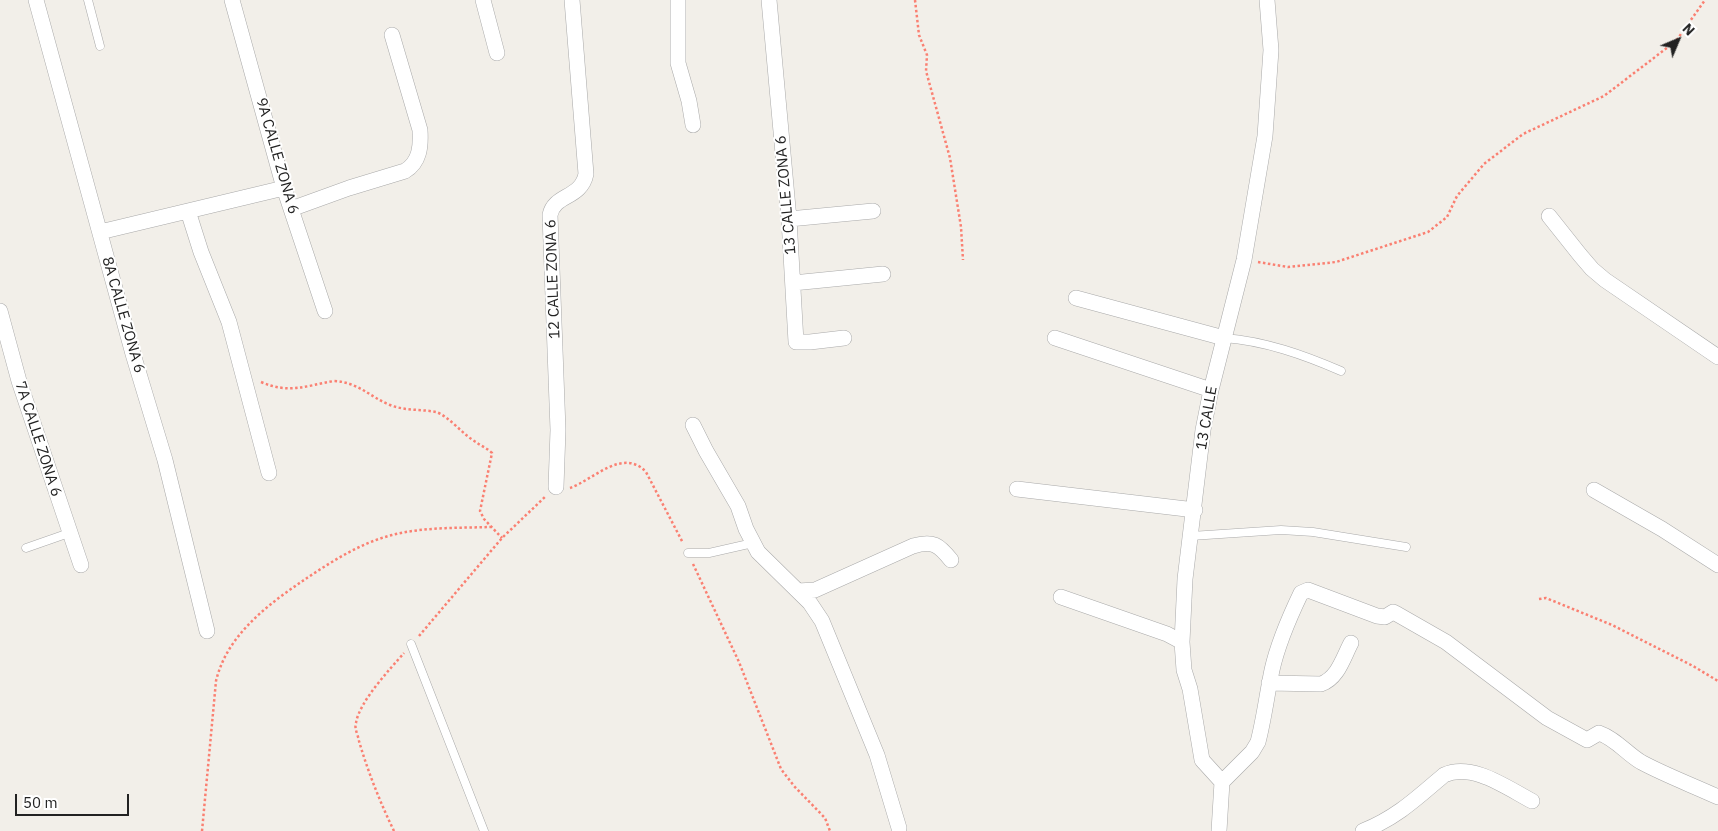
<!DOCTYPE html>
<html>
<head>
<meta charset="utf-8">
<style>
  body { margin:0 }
  #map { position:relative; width:1718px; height:831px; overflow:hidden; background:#f2efe9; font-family:"IBM Plex Sans",sans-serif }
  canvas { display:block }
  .north { position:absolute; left:1653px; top:15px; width:50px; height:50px; -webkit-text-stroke:4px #fff; paint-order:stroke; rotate:45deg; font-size:14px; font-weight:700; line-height:20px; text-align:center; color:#222 }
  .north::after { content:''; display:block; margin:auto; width:18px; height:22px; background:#222; clip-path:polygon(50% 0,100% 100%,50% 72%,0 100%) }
  .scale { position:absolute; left:15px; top:794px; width:114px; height:22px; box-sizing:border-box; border:2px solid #222; border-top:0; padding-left:6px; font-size:15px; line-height:18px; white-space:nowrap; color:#222; -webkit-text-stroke:4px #fff; paint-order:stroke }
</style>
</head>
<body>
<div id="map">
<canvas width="1718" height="831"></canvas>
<div class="north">N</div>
<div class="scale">50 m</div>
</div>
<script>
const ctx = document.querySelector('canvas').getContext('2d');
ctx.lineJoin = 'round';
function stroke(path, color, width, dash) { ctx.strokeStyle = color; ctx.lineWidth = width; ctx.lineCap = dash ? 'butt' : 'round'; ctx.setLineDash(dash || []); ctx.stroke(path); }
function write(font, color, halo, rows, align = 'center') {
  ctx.font = font + ' "IBM Plex Sans",sans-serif'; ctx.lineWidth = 4; ctx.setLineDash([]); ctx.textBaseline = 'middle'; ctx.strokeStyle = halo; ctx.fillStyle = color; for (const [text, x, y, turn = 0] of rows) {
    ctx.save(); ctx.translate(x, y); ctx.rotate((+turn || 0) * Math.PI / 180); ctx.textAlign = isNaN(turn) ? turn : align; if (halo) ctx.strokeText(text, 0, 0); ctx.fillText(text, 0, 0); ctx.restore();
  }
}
const service = new Path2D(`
  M88,0L100,46
  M1224,338C1265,341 1304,355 1341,371
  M1191,536L1281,530L1313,532L1406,547
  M26,548L69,533
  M688,553H709L753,543
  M411,644L484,831`);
const minor = new Path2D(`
  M36,0L133,354L165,460L207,631
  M232,0L284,188L325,311
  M483,0L497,53
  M678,0V63L689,101L693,125
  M769,0L789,219L796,342H810L844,338
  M291,209L349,188L405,171C420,162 421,146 420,130L392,35
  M188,211L201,252L229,322L269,473
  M1549,216L1580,255L1592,269L1605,280L1718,357
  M789,219L873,211
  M100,232L284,188
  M793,283L883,274
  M1076,298L1224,338
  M0,311L19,381L81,565
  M1055,338L1211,390
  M693,425L706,451L738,506L746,529L758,552L810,603L822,621L877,755L899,828
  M556,487L558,430L550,215C554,194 581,199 586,174L572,0
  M1017,489L1195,510
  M1594,490L1662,529L1718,565
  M798,591L815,590L913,546C933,540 939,545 951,560
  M1061,597L1167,634L1182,642
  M1269,683L1321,684C1338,678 1343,658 1351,643
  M1222,782L1252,752L1258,742C1264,719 1267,694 1272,670C1278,643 1289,618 1301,593L1308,590L1377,616L1385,617L1393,612L1397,614L1446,642L1547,718L1587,740L1599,733C1616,739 1626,753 1641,762C1665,775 1692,785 1718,797
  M1219,831L1222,782L1202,760L1190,689L1184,670L1182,642L1185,579L1203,430L1211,390L1244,260L1265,136L1271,50L1267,0
  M1363,831C1396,818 1417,798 1444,775C1472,762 1507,788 1532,801`);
stroke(service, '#a9a9a9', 9);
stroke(minor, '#a9a9a9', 16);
stroke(new Path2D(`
  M915,0L919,35L927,55L926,71L950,158L961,227L963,260
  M1258,262L1288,267L1336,262L1428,232L1447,217L1457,196L1484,164L1523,134L1604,96L1676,41L1705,0
  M261,382C289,394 305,386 334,381C358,382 370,397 390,405C405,411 421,409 436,412C449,416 463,435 476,442C481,446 487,448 492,453L480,511L484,519L502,538
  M570,488C593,480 623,447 646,472L683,543
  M693,564L739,662L781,769L794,786L825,818L830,831
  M1539,599L1546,598L1612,625L1693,666L1718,681
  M419,636L502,538L546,496
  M202,831L216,681C227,634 270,603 307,578C334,560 361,543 392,535C423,527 459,528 491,527
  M394,831C380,802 368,772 359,741C358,735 354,728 356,723C359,702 390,669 404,653`), '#fa8072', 2.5, [2.5, 2.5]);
stroke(service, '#fff', 8);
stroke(minor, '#fff', 15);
write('15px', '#222', '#fff', [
  ["9A CALLE ZONA 6",277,156,74],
  ["13 CALLE ZONA 6",786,195,-95],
  ["12 CALLE ZONA 6",553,279,-92],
  ["8A CALLE ZONA 6",123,315,74],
  ["13 CALLE",1207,418,-80],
  ["7A CALLE ZONA 6",38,439,72]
]);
</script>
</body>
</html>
